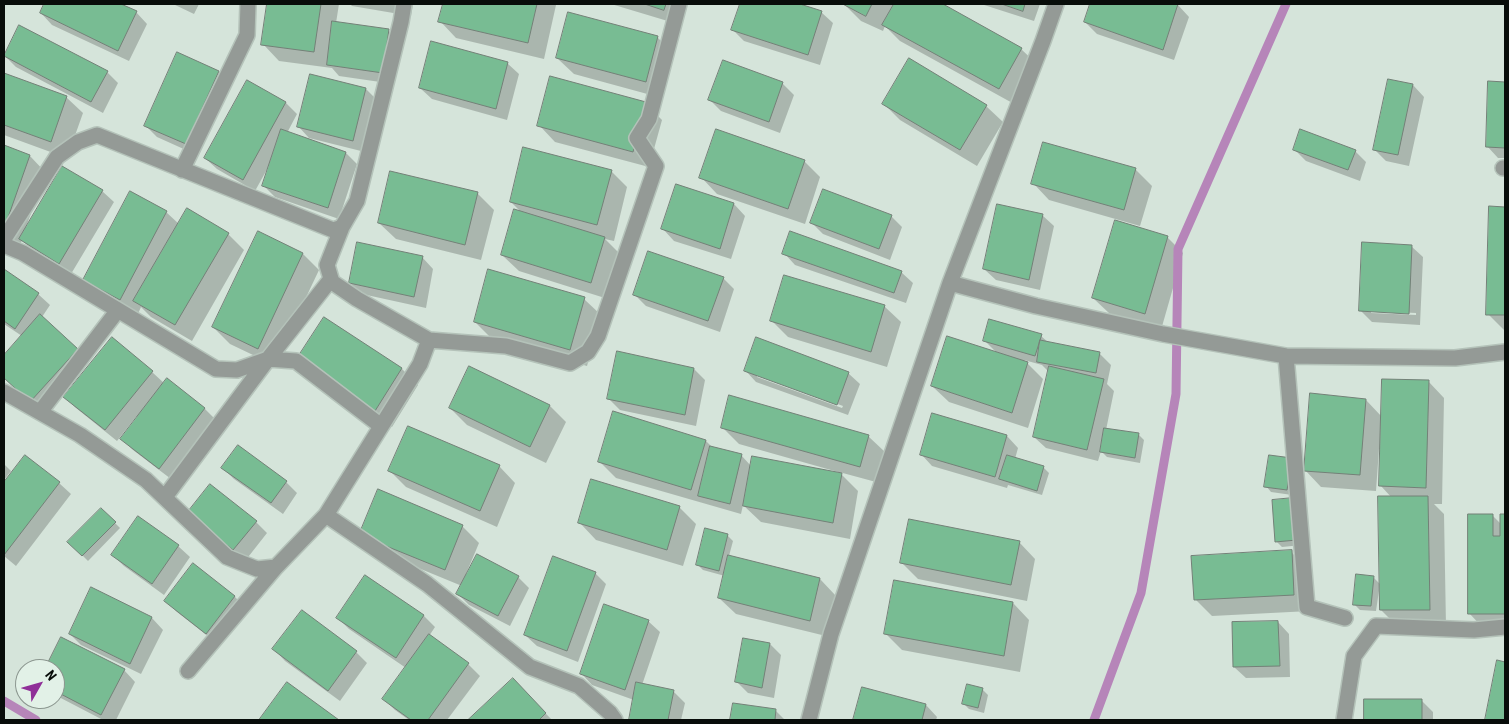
<!DOCTYPE html>
<html>
<head>
<meta charset="utf-8">
<style>
  body { margin:0 }
  #map { position:relative; width:1509px; height:724px; overflow:hidden; background:#d5e4da; font-family:"Roboto Condensed",sans-serif }
  canvas { display:block }
  .frame { position:absolute; inset:0; border:5px solid #080d0a; pointer-events:none }
  .north { position:absolute; left:15px; top:659px; width:50px; height:50px; box-sizing:border-box; background:#e2f1e7; border:1px solid #8b968f; border-radius:50%; rotate:52deg; font-size:14px; font-weight:700; line-height:20px; text-align:center; color:#080d0a }
  .north::after { content:''; display:block; margin:auto; width:18px; height:22px; background:#8f2f98; clip-path:polygon(50% 0,100% 100%,50% 72%,0 100%) }
</style>
</head>
<body>
<div id="map">
<canvas width="1509" height="724"></canvas>
<div class="frame"></div>
<div class="north">N</div>
</div>
<script>
const ctx = document.querySelector('canvas').getContext('2d');
ctx.lineJoin = 'round';
function fillPath(path, color) { ctx.fillStyle = color; ctx.fill(path, 'evenodd'); }
function stroke(path, color, width, dash) { ctx.strokeStyle = color; ctx.lineWidth = width; ctx.lineCap = dash ? 'butt' : 'round'; ctx.setLineDash(dash || []); ctx.stroke(path); }
fillPath(new Path2D(`
  M46,4H118L136,12L147,24L129,61L52,25L41,13Z
  M173,4H199L194,14Z
  M268,4H339L336,23L388,30L399,41L394,84L339,76L332,68L279,61L263,44Z
  M350,4H413L411,16L352,6Z
  M444,4H555L556,5L544,59L456,38L440,21Z
  M611,4H687L681,25Z
  M741,4H796L821,12L833,23L820,65L744,41L733,30Z
  M844,4H940L1021,49L1038,65L1016,105L900,41L885,26L883,31L861,21Z
  M981,4H1040L1034,21Z
  M1091,4H1173L1178,5L1189,17L1174,60L1097,34L1085,22Z
  M657,37L674,54L662,98L574,74L557,58Z
  M5,56L107,72L118,83L103,113L16,67Z
  M507,63L519,74L507,120L432,99L420,88Z
  M218,72L229,83L197,155L157,137L145,125Z
  M4,75L66,97L83,113L67,158L4,135Z
  M248,82L286,103L297,114L287,133L346,153L357,164L339,219L275,197L264,186L270,164L255,191L217,169L205,158Z
  M1489,82L1505,83V158H1498L1487,146Z
  M782,83L794,95L780,133L721,111L710,100Z
  M1413,85L1424,97L1409,166L1386,161L1374,149Z
  M366,89L377,100L365,152L309,138L298,126Z
  M645,103L662,120L649,167L555,142L539,125Z
  M883,103L986,106L1003,122L977,166L900,120Z
  M4,147L30,156L46,173L26,227L102,191L114,202L71,274L32,250L22,240L18,251L4,246Z
  M1294,149L1355,151L1366,162L1360,181L1306,161Z
  M804,161L820,177L805,224L717,194L701,177Z
  M1135,169L1152,186L1140,226L1049,200L1033,183Z
  M611,171L627,187L614,241L605,239L621,255L608,299L519,271L502,255L521,212L511,202Z
  M677,185L734,204L745,216L731,259L674,241L663,229Z
  M477,193L494,210L481,260L396,239L379,223Z
  M1490,207L1505,208V331L1488,314Z
  M166,212L179,224L228,234L244,250L192,341L151,317L141,307L137,316L101,297L84,280Z
  M1042,215L1054,226L1040,290L996,280L984,269Z
  M891,216L902,227L890,260L823,234L812,223Z
  M1167,237L1183,253L1161,330L1110,314L1093,298Z
  M1411,246L1423,257L1420,325L1372,322L1361,311ZM1371,311L1416,313V315L1371,313Z
  M784,253L901,272L913,283L906,303L795,265Z
  M303,254L319,270L274,365L230,344L213,327Z
  M422,257L433,269L426,308L362,294L350,283Z
  M4,270L38,294L50,305L42,317L89,361L42,412L4,377V357L22,336L4,324Z
  M723,278L734,289L720,332L646,306L635,295Z
  M584,299L601,315L587,366L491,338L475,322Z
  M884,306L901,322L887,367L788,337L772,321Z
  M324,319L402,369L418,385L392,427L314,376Z
  M1041,336L1049,343L1099,353L1111,365L1107,384L1114,391L1106,430L1138,434L1144,440L1140,463L1107,457L1101,451L1098,461L1046,448L1034,437L1049,372L1042,365L1024,360L1043,379L1028,428L949,402L932,386L997,353L984,340Z
  M694,369L705,380L696,426L620,410L609,399Z
  M745,370L848,373L860,384L848,415L756,382ZM757,374L843,406L842,408L757,377Z
  M152,372L165,384L167,380L205,409L216,420L171,479L133,450L122,439L138,418L136,417L117,441L76,408L65,397Z
  M1428,381L1444,398L1442,504H1434L1444,514L1446,626H1397L1381,610L1392,498L1381,486L1382,449H1379L1376,491L1321,487L1305,470L1366,400L1382,417Z
  M550,406L566,422L546,463L467,425L450,408Z
  M933,414L1007,436L1018,448L1015,459L1043,467L1049,473L1042,495L1008,485L1007,488L932,466L921,454Z
  M722,427L868,436L885,452L876,482L839,472L858,491L850,539L761,522L743,505L741,514L616,478L600,462L706,441L713,448L741,455L751,466L838,474V472L739,444Z
  M25,456L59,483L71,494L16,566L4,556V484Z
  M1291,460L1292,495L1271,492L1266,486Z
  M4,464L11,471L4,480Z
  M499,466L515,483L497,527L406,487L390,471Z
  M223,468L286,482L297,493L283,514L234,479Z
  M1273,501L1302,545L1282,547L1276,541Z
  M679,507L696,524L683,566L596,540L580,523Z
  M101,509L120,528L88,561L69,542Z
  M1492,515L1502,525V515H1505V630H1485L1469,613Z
  M256,522L267,533L245,561L200,525Z
  M462,526L479,543L466,574L518,577L529,588L510,626L469,605L458,594L462,586L377,551L361,534Z
  M727,535L733,541L729,556L820,579L836,596L826,636L736,614L719,598L725,576L703,570L697,564Z
  M1019,542L1035,559L1027,601L918,579L902,563Z
  M178,546L190,557L164,595L124,566L113,555Z
  M1291,552L1308,568L1310,611L1212,616L1195,599Z
  M193,565L235,597L246,608L218,644L177,612L166,601Z
  M595,573L606,584L578,662L537,646L525,635Z
  M365,577L424,616L435,627L429,636L468,664L480,676L447,720H409L395,710L384,699L406,668L349,629L338,618Z
  M1373,577L1380,584L1376,611L1360,610L1354,604Z
  M895,581L1013,603L1029,620L1020,672L902,650L885,633Z
  M91,589L152,618L163,630L141,674L81,645L70,634Z
  M648,621L660,632L642,685L673,691L685,703L681,720H630L634,700L592,685L581,673Z
  M1278,622L1289,634L1290,677L1246,678L1234,667Z
  M62,639L124,670L135,682L116,720H103L55,695V669H47Z
  M770,644L781,655L774,698L748,693L737,682Z
  M274,649L356,652L367,663L340,701L285,661Z
  M1498,661L1505,663V720H1486Z
  M513,680L552,720H470Z
  M287,684L337,720H261Z
  M863,689L926,705L937,717L936,720H854Z
  M982,689L988,695L984,713L969,709L964,704Z
  M1421,700L1433,712V720H1365V701Z
  M734,704L776,711L785,720H732Z`), '#0003');
stroke(new Path2D(`
  M4,701L36,720
  M1094,720L1141,593L1176,394L1178,249L1286,4`), '#b685b9', 9);
const building = new Path2D(`
  M44,4H121L137,11L118,51L40,13Z
  M267,4H321L314,52L261,45Z
  M443,4H537L528,43L438,22Z
  M645,4H666L664,10Z
  M740,4H800L822,11L808,55L731,30Z
  M843,4H872L866,16Z
  M894,4H943L1022,48L999,89L882,25Z
  M1002,4H1025L1023,11Z
  M1090,4H1178L1163,50L1084,22Z
  M568,12L658,36L646,82L556,58Z
  M332,21L389,29L383,73L327,65Z
  M19,25L108,71L91,102L4,56Z
  M431,41L508,62L496,109L419,88Z
  M177,52L219,71L186,144L144,126Z
  M909,58L987,105L960,150L882,104Z
  M723,60L783,82L769,122L708,100Z
  M4,73L67,96L51,142L4,125Z
  M310,74L366,88L353,141L297,127Z
  M550,76L646,102L633,152L537,126Z
  M1388,79L1413,84L1398,155L1373,150Z
  M247,80L286,102L243,180L204,158Z
  M1488,81L1505,82V148L1486,147Z
  M281,129L346,152L328,208L262,186Z
  M716,129L805,160L788,209L699,178Z
  M1300,129L1356,150L1348,170L1293,150Z
  M1043,142L1136,168L1124,210L1031,184Z
  M4,145L30,155L4,229Z
  M523,147L612,170L597,225L510,202Z
  M62,166L103,190L59,264L19,239Z
  M390,171L478,192L465,245L378,223Z
  M676,184L734,203L720,249L661,229Z
  M823,189L892,215L879,249L810,223Z
  M130,191L167,211L120,300L83,280Z
  M997,204L1043,214L1029,280L983,269Z
  M1489,206L1505,207V315H1486Z
  M187,208L229,233L175,325L133,301Z
  M514,209L605,237L591,283L501,255Z
  M1115,220L1168,236L1145,314L1092,298Z
  M258,231L303,253L258,349L212,327Z
  M790,231L902,271L894,293L782,254Z
  M357,242L423,256L414,297L349,283Z
  M1362,242L1412,245L1409,314L1359,311Z
  M648,251L724,277L708,321L633,295Z
  M4,269L39,293L15,329L4,321Z
  M488,269L585,297L570,350L474,322Z
  M784,275L885,305L871,352L770,321Z
  M40,314L78,349L30,402L4,378V355Z
  M324,317L402,368L375,411L296,360Z
  M989,319L1042,334L1035,356L983,341Z
  M947,336L1028,362L1012,413L931,386Z
  M112,337L153,371L105,430L63,397Z
  M756,337L849,372L837,405L744,371Z
  M1040,340L1100,352L1096,373L1037,362Z
  M617,351L694,368L685,415L607,399Z
  M469,366L550,405L530,447L449,408Z
  M1049,366L1104,379L1087,450L1033,437Z
  M167,378L205,408L159,469L120,439Z
  M1382,379L1429,380L1426,488L1379,486Z
  M1310,393L1366,399L1360,475L1304,471Z
  M729,395L869,435L860,467L721,428Z
  M613,411L706,440L691,490L598,462Z
  M932,413L1007,435L995,477L920,455Z
  M408,426L500,465L480,511L388,471Z
  M1104,428L1139,433L1135,458L1100,452Z
  M238,445L287,481L271,503L221,468Z
  M710,446L742,454L730,504L698,496Z
  M25,455L60,482L4,555V482Z
  M1007,455L1044,466L1037,491L999,479Z
  M1269,455L1292,458L1287,490L1264,487Z
  M752,456L842,473L833,523L743,506Z
  M591,479L680,506L667,550L578,523Z
  M210,484L257,521L233,550L187,513Z
  M378,489L463,525L445,570L359,535Z
  M1378,496H1428L1430,610H1380Z
  M1293,498L1297,540L1275,542L1272,500Z
  M101,508L116,522L82,556L67,542Z
  M1468,514H1493V536H1500V514H1505V614H1468Z
  M138,516L179,545L152,584L111,555Z
  M909,519L1020,541L1011,585L900,563Z
  M705,528L728,534L719,571L696,565Z
  M1292,550L1294,595L1194,600L1191,556Z
  M477,554L519,576L498,616L456,594Z
  M728,555L820,578L810,621L718,598Z
  M553,556L596,572L567,651L524,635Z
  M193,563L235,596L206,634L164,601Z
  M1356,574L1374,576L1371,606L1353,605Z
  M365,575L424,615L396,658L336,618Z
  M894,580L1013,602L1004,656L884,634Z
  M91,587L152,617L130,664L69,634Z
  M604,604L649,620L625,690L580,674Z
  M302,610L357,651L328,691L272,649Z
  M1278,621L1280,666L1233,667L1232,622Z
  M429,634L469,663L428,720H411L382,699Z
  M61,637L125,669L101,715L55,691V669H45Z
  M743,638L770,643L762,688L735,682Z
  M1497,660L1505,662V720H1485Z
  M513,678L546,713L539,720H468Z
  M287,682L339,720H259Z
  M636,682L674,690L668,720H629Z
  M967,684L983,688L978,708L962,704Z
  M862,687L926,704L922,720H853Z
  M1364,699H1422V720H1364Z
  M733,703L776,709L775,720H730Z`);
fillPath(building, '#78bc93');
stroke(building, '#738077', 1);
const street = new Path2D(`
  M404,4L401,22L357,201L342,227L327,265L332,282L357,299L429,340L506,346L570,363L588,352L598,336L656,166L637,138L649,119L679,4
  M1503,168H1505
  M182,170L247,35L248,4
  M4,239L57,157L78,142L97,135L333,230L342,227
  M4,245L23,253L216,369L237,370L268,359L296,361L381,426
  M950,283L1036,306L1163,334L1286,356L1455,358L1505,352
  M1286,356L1307,607L1345,618
  M4,392L80,435L146,480L227,557L257,569L276,567
  M40,412L118,310
  M165,497L268,359L331,279
  M326,515L427,584L530,667L579,686L610,713L615,720
  M188,671L276,567L326,515L420,364L429,340
  M809,720L831,634L950,283L1043,41L1056,4
  M1344,720L1354,656L1376,626L1474,630L1505,627`);
stroke(street, '#b4c2b9', 18);
stroke(street, '#949a96', 15);
</script>
</body>
</html>
